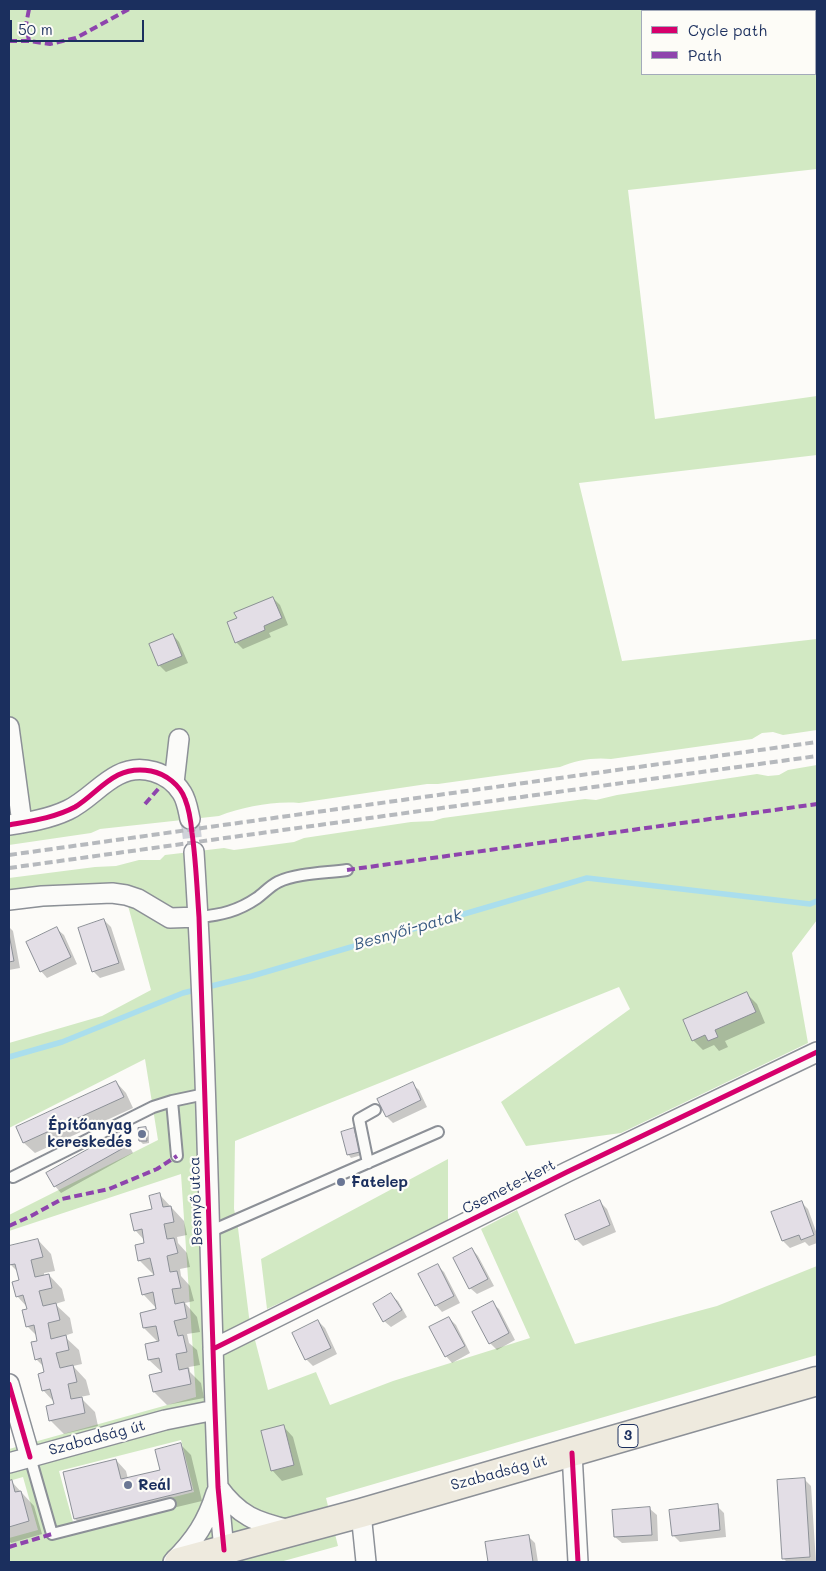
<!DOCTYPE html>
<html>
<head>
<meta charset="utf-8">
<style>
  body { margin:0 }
  #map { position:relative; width:826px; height:1571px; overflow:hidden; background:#fcfbf8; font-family:Mali,sans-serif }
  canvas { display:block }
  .frame { position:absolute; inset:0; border:10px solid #1b2f5e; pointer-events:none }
  .legend { position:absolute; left:641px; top:10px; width:175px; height:65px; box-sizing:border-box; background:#fdfcf7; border:1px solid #a3aaba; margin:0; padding:6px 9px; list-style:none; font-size:15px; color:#1b2f5e }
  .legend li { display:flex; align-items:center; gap:10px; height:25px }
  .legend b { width:25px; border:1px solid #a3aaba }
  .scale { position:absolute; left:10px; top:20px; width:134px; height:22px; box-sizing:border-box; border:2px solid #1b2f5e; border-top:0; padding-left:6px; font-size:15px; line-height:18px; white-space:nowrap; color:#1b2f5e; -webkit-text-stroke:4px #fdfcf7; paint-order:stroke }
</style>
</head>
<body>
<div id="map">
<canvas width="826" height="1571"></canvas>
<div class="frame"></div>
<ul class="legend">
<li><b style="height:6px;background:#d6006c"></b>Cycle path</li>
<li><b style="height:6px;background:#8e44ad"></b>Path</li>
</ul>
<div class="scale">50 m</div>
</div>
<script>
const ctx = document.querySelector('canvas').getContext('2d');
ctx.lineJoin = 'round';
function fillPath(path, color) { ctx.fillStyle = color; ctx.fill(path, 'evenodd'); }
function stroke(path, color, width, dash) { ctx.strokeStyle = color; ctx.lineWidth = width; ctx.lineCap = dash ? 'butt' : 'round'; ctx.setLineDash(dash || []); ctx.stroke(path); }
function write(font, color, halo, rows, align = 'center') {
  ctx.font = font + ' Mali,sans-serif'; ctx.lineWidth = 4.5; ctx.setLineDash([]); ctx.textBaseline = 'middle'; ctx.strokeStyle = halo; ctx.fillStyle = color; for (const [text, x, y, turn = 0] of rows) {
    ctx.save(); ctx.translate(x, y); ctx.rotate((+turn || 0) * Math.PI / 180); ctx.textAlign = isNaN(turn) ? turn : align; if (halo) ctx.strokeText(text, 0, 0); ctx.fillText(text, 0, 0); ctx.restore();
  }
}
fillPath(new Path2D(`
  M9,9H817V169L628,190L655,419L817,396V455L579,483L622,661L817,639V730L783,735L773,732L762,733L752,739L611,759C595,757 575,760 560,767L438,784H427L299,803C273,801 243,807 219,816L100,829L91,833L9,845V808H10L9,795ZM642,11H815V74H642Z
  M817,765V920L792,953L808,1043L621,1133L526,1146L501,1102L630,1009L619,987L235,1141L234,1209L238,1228L249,1317L268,1390L316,1372L330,1405L393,1381L530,1338L481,1229L517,1210L575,1344L717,1306L817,1266V1355L326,1498L338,1546L280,1562H9V1538L38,1530L23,1477L9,1481V1449L196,1397L181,1174L9,1231V1215L158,1140L145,1059L9,1128V1043L102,1016L151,990L127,902L9,909V878L95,867L116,866L139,860H160L165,855L224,848L234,850L294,842L304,838L411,822L433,821L443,818L585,799L596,800L617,795L757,774L768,776L779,775L788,770ZM181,1440L194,1492L73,1522L59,1471Z
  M448,1159V1225L267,1309L261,1259Z`), '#d2e9c3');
fillPath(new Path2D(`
  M273,598L280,605L288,625L269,633L271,637L243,649L236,642L238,619Z
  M173,635L179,642L188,663L166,672L159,665Z
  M104,920L111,927L125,970L100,978L93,971Z
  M9,927L13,931L20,968L9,970Z
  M57,929L64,935L77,964L47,978L41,971Z
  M747,994L757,1004L765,1023L725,1041L728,1047L719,1051L714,1045L703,1050L693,1040Z
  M116,1082L126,1093L133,1108L35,1153L24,1143L18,1128Z
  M412,1084L419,1090L427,1107L393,1123L387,1117Z
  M146,1128L149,1131V1143L143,1144L140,1141Z
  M353,1130L356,1133L362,1155L351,1158L348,1154Z
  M119,1134L126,1140L133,1153L61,1193L55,1186Z
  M160,1195L184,1221L187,1235L177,1237L178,1243L187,1253L190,1267L180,1269L181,1276L190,1286L194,1301L185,1303L197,1317L200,1332L187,1334L189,1343L197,1350L200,1365L189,1367L190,1372L201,1383L204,1398L167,1405L154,1392L151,1376L163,1373L149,1360L146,1345L159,1343L144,1328L141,1314L158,1310L143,1294L155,1276L139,1260L146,1244L145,1241L135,1230L154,1210Z
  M600,1202L607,1209L616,1232L583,1246L576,1239Z
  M801,1202L808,1209L817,1234V1243L809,1246L805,1242L790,1248L783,1241L773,1213Z
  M38,1240L51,1254L55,1271L44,1273V1276L49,1275L62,1289L65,1301L55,1304L70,1318L73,1333L64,1336L79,1350L82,1364L73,1366L86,1380L90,1395L80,1397L95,1412L98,1426L64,1434L50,1420L55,1405L54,1402L43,1390L46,1373L44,1367L36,1359L39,1341L38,1337L27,1326V1307L17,1296L20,1281L18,1272L10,1264L9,1257V1247Z
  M472,1249L478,1256L494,1286L477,1294L470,1288Z
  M437,1265L444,1272L460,1303L442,1312L436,1305Z
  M391,1295L398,1301L407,1317L391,1327L384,1321Z
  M492,1303L499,1309L515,1340L497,1350L490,1343Z
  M449,1318L456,1325L470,1353L452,1363L446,1356Z
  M318,1321L325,1328L337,1354L313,1366L306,1359Z
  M283,1426L293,1437L303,1475L282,1481L272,1470Z
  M181,1445L191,1455L202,1501L85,1529L75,1519L116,1460L126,1471L128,1479L161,1471Z
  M805,1480L811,1486L816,1562H787L783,1558Z
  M9,1482H12L34,1506L42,1534L11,1543L9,1541Z
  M717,1506L724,1513L726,1537L680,1542L673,1535Z
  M650,1509L657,1515L658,1541L622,1543L615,1537Z
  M529,1537L535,1543L538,1562H489L486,1543Z`), '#0003');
stroke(new Path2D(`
  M9,1057L62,1042L183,993L252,976L587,878L810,904L817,901`), '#aadeed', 5.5);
const building = new Path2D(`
  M273,597L282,618L264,626L265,630L235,643L227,622L237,618L234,613Z
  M173,634L182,656L158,666L149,644Z
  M104,919L119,963L92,972L78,928Z
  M57,927L71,957L40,972L26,942Z
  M9,934L14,961L9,962Z
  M747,992L756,1012L715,1030L718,1037L708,1041L705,1035L692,1041L683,1020Z
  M116,1081L124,1097L23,1143L16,1127Z
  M413,1082L421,1100L386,1117L377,1099Z
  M146,1127L147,1141H139L138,1128Z
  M354,1128L360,1152L347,1155L341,1132Z
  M119,1132L127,1146L54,1187L46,1173Z
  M160,1193L163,1207L171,1206L174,1222L164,1224L167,1239L174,1238L178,1253L167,1256L170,1272L177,1271L181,1288L172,1289L175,1304L184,1302L187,1318L174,1321L178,1336L183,1335L187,1352L176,1354L179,1370L188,1368L191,1384L153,1392L149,1375L162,1372L159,1358L148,1360L145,1344L159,1341L156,1326L143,1328L140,1313L156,1309L153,1292L142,1295L138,1278L154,1275L150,1258L138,1261L135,1245L144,1243L142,1229L134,1231L130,1214L152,1209L149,1196Z
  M600,1200L610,1225L575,1240L565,1215Z
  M802,1201L814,1235L801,1240L799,1235L782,1241L771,1212Z
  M38,1239L43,1257L31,1260L35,1277L49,1274L52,1288L39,1291L43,1306L56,1303L60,1320L48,1323L51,1339L66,1335L69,1350L56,1353L60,1368L73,1365L77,1382L68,1384L71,1399L82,1397L85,1413L49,1421L46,1406L54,1404L50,1389L42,1391L38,1374L44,1372L41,1358L35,1360L31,1342L37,1341L34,1325L26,1327L22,1310L27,1309L23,1295L16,1297L12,1282L19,1280L15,1264L9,1265V1246Z
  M472,1248L488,1279L469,1289L453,1258Z
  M438,1264L454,1296L435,1306L418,1274Z
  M391,1293L402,1310L383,1322L373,1304Z
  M493,1301L509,1333L489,1344L472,1312Z
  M449,1317L465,1346L445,1357L429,1327Z
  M318,1320L331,1348L305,1360L292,1333Z
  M284,1425L294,1465L271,1471L261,1431Z
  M181,1443L192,1490L74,1519L63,1472L116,1459L121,1479L160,1470L155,1450Z
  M805,1478L810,1557L782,1559L777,1480Z
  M12,1480L15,1492L21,1491L29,1521L9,1527V1481Z
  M718,1504L720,1530L672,1536L669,1510Z
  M650,1507L652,1535L614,1537L612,1510Z
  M529,1535L533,1562H488L485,1542Z`);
fillPath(building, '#e3dee6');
stroke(building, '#8c9097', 1);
stroke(new Path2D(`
  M190,819L194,852`), '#cfd2d9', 19, [19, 9]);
const service = new Path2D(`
  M199,917C221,915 238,911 257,898C264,893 270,886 278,882C297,873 326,873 347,870
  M177,1156L172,1101L205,1094
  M368,1163L359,1119L375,1110
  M13,1177L153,1107L172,1101
  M209,1232L438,1132
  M30,1457L52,1534L170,1504`);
const minor = new Path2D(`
  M9,727L22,823
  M174,783L179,739
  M9,825C29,822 49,819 68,810C87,801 100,784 118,775C141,763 169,772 182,793C187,801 188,810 190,819
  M194,852C208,1063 209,1276 218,1487L224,1550
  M9,900L42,896L112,893L126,895L138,899L170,918L199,917
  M213,1349L567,1172L817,1052
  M9,1384L30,1457
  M572,1453L578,1562
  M9,1463L165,1420L215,1410
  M218,1487C239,1516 256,1522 290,1530
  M361,1513L366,1562
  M173,1562C195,1540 207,1522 216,1493`);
const primary = new Path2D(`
  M179,1562L361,1513L817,1381`);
stroke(service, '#8c9097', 14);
stroke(minor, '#8c9097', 22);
stroke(primary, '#8c9097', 31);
stroke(service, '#fbfbf9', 10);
stroke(minor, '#fbfbf9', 19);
stroke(primary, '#eeeade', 28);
stroke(new Path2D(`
  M9,855L817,742
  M9,868L817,756`), '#b6b9bd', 4, [8, 4]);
stroke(new Path2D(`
  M9,41H29L50,44L76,38L129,9
  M29,41L26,25L29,9
  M145,804L159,788
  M347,870L817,804
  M9,1226L31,1216L62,1199L109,1189L157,1169L177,1156
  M9,1547L52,1534`), '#8e44ad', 4, [8, 4]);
stroke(new Path2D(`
  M9,825C31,821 54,818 75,807C90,798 102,783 118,775C128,770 140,769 151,771C166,774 180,785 185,799C189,809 191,822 192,833C196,861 197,889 199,917L215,1410L218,1487L224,1550
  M213,1349L567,1172L817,1052
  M9,1384L30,1457
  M572,1453L578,1562`), '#d6006c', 5);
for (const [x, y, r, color] of [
  [142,1134,5,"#6a7694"],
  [341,1182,5,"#6a7694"],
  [128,1485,5,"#6a7694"]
]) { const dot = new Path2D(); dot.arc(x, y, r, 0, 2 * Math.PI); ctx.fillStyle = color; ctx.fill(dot); stroke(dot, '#fdfcf7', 2); }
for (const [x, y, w] of [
  [628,1436,20]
]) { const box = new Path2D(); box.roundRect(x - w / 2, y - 11.5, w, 23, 4); ctx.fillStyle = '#fdfcf7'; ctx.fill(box); stroke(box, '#1b2f5e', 1); }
write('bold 14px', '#1b2f5e', null, [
  ["3",628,1436]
]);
write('bold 15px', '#1b2f5e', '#fdfcf7', [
  ["Építőanyag",132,1125,"right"],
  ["kereskedés",132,1142,"right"],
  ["Fatelep",351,1182],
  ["Reál",138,1485]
], 'left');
write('15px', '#1b2f5e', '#fdfcf7', [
  ["Csemete-kert",509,1187,-27],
  ["Besnyő utca",196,1201,-92],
  ["Szabadság út",97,1438,-15],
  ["Szabadság út",499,1473,-15]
]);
write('italic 16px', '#365880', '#fdfcf7', [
  ["Besnyői-patak",408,930,-16]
]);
</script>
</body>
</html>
